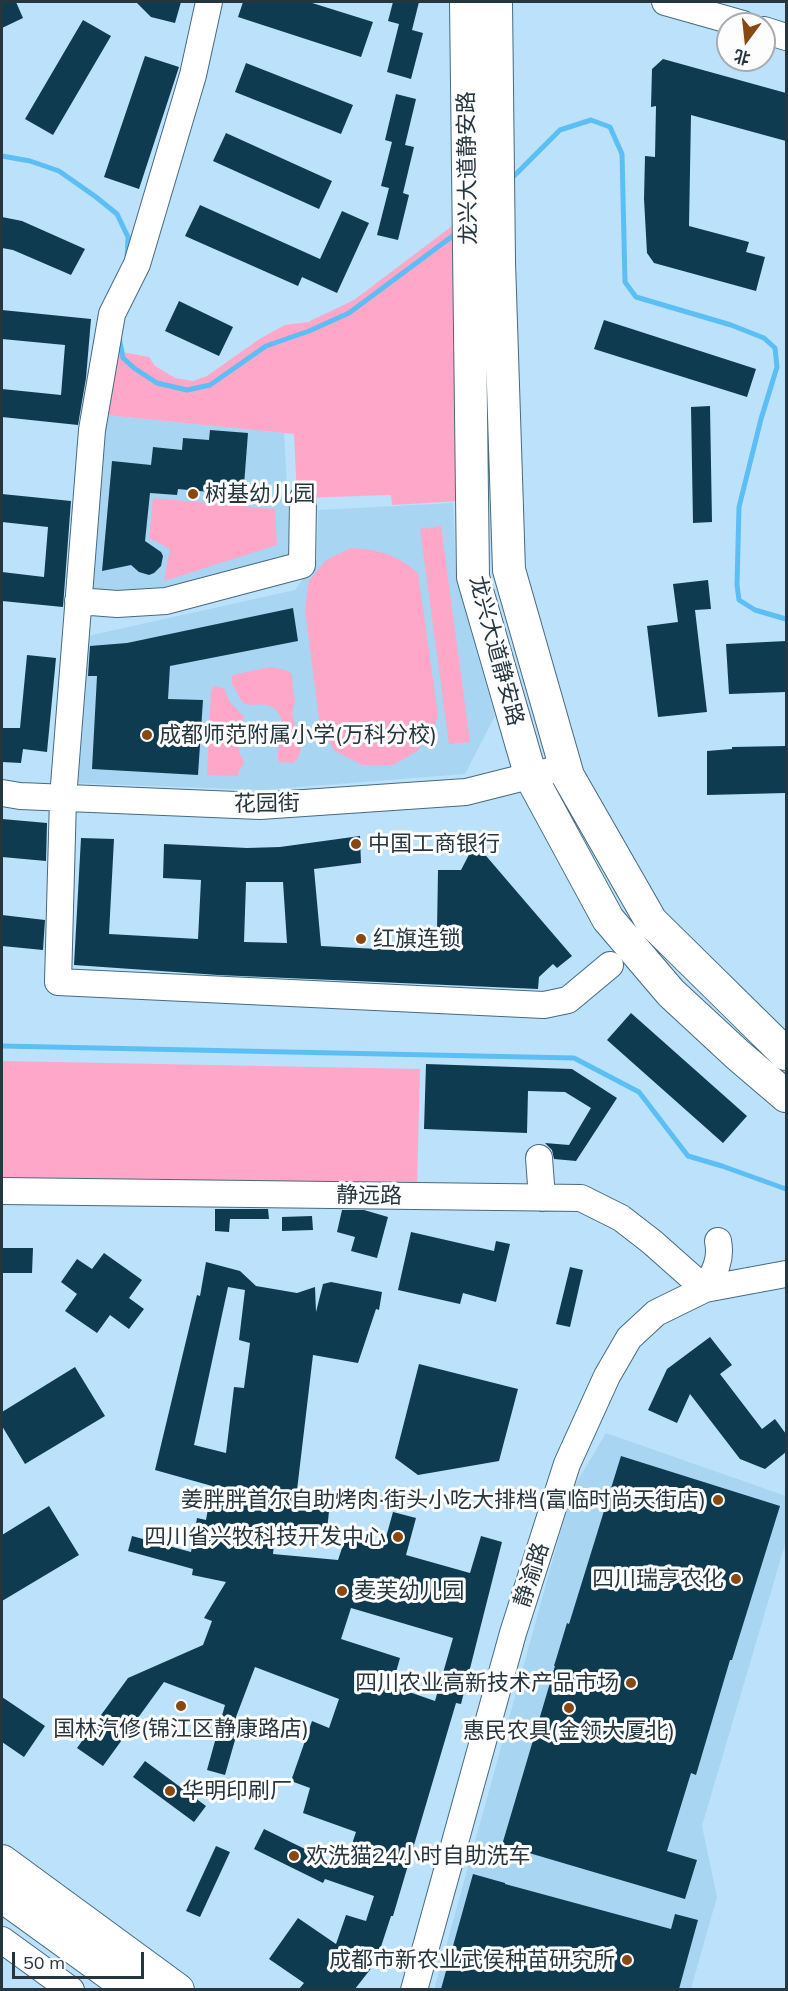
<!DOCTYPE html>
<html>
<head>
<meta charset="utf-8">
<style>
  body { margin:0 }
  #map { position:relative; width:788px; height:1991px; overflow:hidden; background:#bbe2fa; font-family:Mulish,"Noto Sans SC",sans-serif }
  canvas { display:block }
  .frame { position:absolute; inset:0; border:3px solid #26363f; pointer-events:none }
  .north { position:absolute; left:716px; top:12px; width:60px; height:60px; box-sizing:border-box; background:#fdfdfd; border:2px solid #a7adb1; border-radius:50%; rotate:195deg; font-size:16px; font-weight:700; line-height:24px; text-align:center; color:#26363f }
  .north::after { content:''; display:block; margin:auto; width:21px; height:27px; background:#884811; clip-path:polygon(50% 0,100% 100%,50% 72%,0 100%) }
  .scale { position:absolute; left:12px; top:1952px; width:132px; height:27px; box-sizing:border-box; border:3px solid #26363f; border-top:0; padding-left:8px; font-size:18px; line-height:21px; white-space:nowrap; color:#26363f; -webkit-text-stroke:4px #fdfdfd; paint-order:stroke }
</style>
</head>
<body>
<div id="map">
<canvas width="788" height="1991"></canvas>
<div class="frame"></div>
<div class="north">北</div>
<div class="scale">50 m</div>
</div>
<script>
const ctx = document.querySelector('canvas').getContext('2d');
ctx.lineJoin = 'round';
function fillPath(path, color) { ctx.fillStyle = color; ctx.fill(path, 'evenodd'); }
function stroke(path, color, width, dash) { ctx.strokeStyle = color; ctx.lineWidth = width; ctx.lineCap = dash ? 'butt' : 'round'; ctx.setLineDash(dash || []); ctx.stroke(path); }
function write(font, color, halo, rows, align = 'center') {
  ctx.font = font + ' Mulish,"Noto Sans SC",sans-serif'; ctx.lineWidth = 6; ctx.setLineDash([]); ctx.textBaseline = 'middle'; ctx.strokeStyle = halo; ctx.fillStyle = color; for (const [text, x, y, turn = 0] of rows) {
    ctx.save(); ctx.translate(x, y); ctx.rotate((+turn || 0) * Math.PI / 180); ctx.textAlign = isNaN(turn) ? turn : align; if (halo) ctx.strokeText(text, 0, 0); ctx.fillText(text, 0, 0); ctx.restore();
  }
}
fillPath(new Path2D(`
  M106,415L284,433L291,555L164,593L90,591Z
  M453,503L456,577L495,716L465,774L262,790L73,783L83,637L295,590L317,559L318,510Z
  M606,1433L786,1496V1541L702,1826L717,1897L691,1989L434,1990L572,1490Z`), '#a8d6f2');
fillPath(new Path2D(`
  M456,223L461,501L392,505L391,495L297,498L294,434L106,415L117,351L149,357L155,366L175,378L193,381L207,376L261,338L285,325L308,322L354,300Z
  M153,498L275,509L277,545L164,581L170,549L149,538Z
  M441,526L470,742L449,744L420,529Z
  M351,548C383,551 393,553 418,573L438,715L433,731L417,751L393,765H362L335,751L320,727L305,609L309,581L326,560Z
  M271,667L286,670L292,674L293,692L295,701L292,713L301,748L298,758L293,763L279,762C273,746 293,720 272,707C264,702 253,707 243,703L232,684V676L236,674Z
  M214,686L224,688L229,701L244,717C242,724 237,743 239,751C240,756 244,758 244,764L238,772L239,776L207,775L211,691Z
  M2,1061L420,1069L417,1187L2,1182Z`), '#fea7c8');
stroke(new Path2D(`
  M2,156L30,161L59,171L96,197L117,214L128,237L127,259
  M513,177L560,130L591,120L610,127L622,154L625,282L636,297L731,325L764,338L775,348L777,367L761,419L739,507L737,585L739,600L755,610L786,619
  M119,337L123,358L134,368L157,383L187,390L210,385L266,346L309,331L349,313L454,235
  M2,1046L574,1058L639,1092L688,1156L722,1166L786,1189`), '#5bbff5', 5);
fillPath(new Path2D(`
  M2,2H16L23,18L2,28Z
  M136,2H181L175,23L151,17Z
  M243,2H309L373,22L361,57L238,17Z
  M393,2H419L412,30L423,33L411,79L387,72L399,24L388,21Z
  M83,20L111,36L53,135L25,119Z
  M145,56L179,67L139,189L104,177Z
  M663,59L786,93V141L691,115L689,226L749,242L746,252L765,257L756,291L654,263L647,253L644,199L645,156L655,157L656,106L651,107L652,69Z
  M246,63L353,105L341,134L235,92Z
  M396,94L416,99L405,145L414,147L403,193L409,195L398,240L377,235L389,188L381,186L392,142L385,140Z
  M226,133L332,181L319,209L213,161Z
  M200,205L320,259L342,211L369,223L337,293L302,277L298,286L185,236Z
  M2,217L22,221L85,249L71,275L13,250L2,248Z
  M179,301L233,327L219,356L165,331Z
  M2,310L91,319L86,378L78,425L2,417V389L61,395L65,345L2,339Z
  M604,320L756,369L747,397L594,349Z
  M710,406L712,522L693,523L691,407Z
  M210,430L248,433L244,485L211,482L210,492L178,489L177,495L150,493L145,541L161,552L163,556L161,566L154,573L149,575L139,572L131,565L102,571L112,461L151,465L153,447L182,450L183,438L209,440Z
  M2,494L71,501L63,607L2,601V572L44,577L48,527L2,522Z
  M708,580L711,609L695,610L707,712L658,717L647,626L678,622L673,584Z
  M293,608L298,641L170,666L168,699L203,700L198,775L92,769L97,676H88L90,646L127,643Z
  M786,641V692L729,694L726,644Z
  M27,655L56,658L47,752L23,749L21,763L2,762V728H20Z
  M786,746V793L707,795V751L732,749V747Z
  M2,819L47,823L46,861L2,857Z
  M360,836L361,863L314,869L321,946L416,951L437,931L438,870H461L475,843L572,956L557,968L553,964L539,977L538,989L218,975L74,965L81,838L114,839L109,934L198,939L201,880L163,878L164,844L247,848L280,847ZM246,882H283L287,943L244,942Z
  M2,915L45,920L43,950L2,946Z
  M631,1013L747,1116L723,1143L607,1040Z
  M426,1064L572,1069L617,1098L576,1161L554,1159L552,1150L545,1143L569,1145L591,1108L565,1092L528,1091L527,1133L424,1129Z
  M215,1209H268L269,1219H230L229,1232L215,1231Z
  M342,1210H364L388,1217L377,1258L351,1251L355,1237L337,1232Z
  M312,1216L313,1230L282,1231V1217Z
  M411,1232L494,1251L496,1241L510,1244L496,1302L463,1293L460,1304L398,1290Z
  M2,1248H33L32,1273H2Z
  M104,1253L142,1280L129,1298L144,1309L129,1329L110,1315L97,1333L65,1311L77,1294L61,1282L77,1259L92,1269Z
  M206,1262L240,1271L256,1286L297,1293L315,1287L316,1312L323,1284L331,1282L382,1292L379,1310L376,1309L358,1363L313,1355L295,1507L329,1511L327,1531L276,1525L273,1554L338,1560L346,1536L383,1548L393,1512L416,1518L406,1555L470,1573L481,1536L502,1542L461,1704L456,1703L393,1916H391L376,1962L355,1989H299L304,1983L269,1959L298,1918L336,1944L346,1915L366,1921L374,1896L325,1879L323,1883L254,1849L264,1829L344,1868L356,1832L303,1813L310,1788L291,1781L312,1721L329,1728L339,1699L255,1667L236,1717L241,1719L225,1775L207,1770L225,1705L164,1682L103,1766L77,1748L128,1678L203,1645L212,1621L204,1618L226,1582L192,1575L193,1569L128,1551L132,1536L191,1552L197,1518L206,1520L212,1486L155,1470L197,1295L200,1296ZM228,1287L245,1290L239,1340L250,1343L244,1388L234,1387L226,1453L194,1445ZM351,1608L453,1638L435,1701L392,1686L400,1658L341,1639Z
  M570,1267L583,1270L570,1327L556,1324Z
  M710,1337L732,1365L720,1374L762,1429L775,1419L786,1434V1452L765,1469L740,1459L690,1394L677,1423L648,1410L667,1369Z
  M419,1364L518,1389L499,1461L418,1475L395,1458Z
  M75,1367L105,1416L25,1464L2,1426V1412Z
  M621,1456L780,1506L732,1660H730L696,1775L691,1773L667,1851L697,1860L685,1899L502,1845L555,1666H554L567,1623L569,1624Z
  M49,1506L79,1555L2,1601V1535Z
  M2,1697L45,1726L24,1757L2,1742Z
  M145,1761L206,1806L194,1822L133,1777Z
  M216,1846L230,1852L200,1917L186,1911Z
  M473,1874L505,1883V1884L671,1929L675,1914L698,1920L679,1989H441Z`), '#0f3b51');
const minor = new Path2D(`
  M209,2L193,75L137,264L112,314L92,430L63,798L58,982L544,1005L568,1000L610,965
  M665,2L743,24
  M764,30L786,37
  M78,601L117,604L166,601L302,565L303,498
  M2,793L20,796L260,806L466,792L565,767
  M539,1158L542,1198
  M2,1191L581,1198L621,1218L652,1242L705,1289C714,1273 722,1260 718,1241
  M2,1940L71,1990
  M414,1990L513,1633L567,1464L607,1376L629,1338L656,1313L705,1289L786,1274`);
const major = new Path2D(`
  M466,2L473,577L531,777L608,919L671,993L738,1055L786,1096
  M496,2L499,262L509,570L568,776L651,921L786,1054
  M2,1861L178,1990
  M2,1896L132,1990`);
stroke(minor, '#476a7f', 28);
stroke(major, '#476a7f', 34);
stroke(minor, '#fff', 26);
stroke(major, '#fff', 32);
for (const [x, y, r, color] of [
  [193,494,6,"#884811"],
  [147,735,6,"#884811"],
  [356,844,6,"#884811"],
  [361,939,6,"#884811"],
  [718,1500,6,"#884811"],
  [398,1537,6,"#884811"],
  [736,1579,6,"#884811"],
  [342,1591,6,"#884811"],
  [631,1683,6,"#884811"],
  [181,1706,6,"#884811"],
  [569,1708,6,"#884811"],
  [170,1791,6,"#884811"],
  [294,1856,6,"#884811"],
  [627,1960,6,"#884811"]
]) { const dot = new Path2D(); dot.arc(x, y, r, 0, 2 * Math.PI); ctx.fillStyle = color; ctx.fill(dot); stroke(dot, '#fdfdfd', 2); }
write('22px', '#26363f', '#fdfdfd', [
  ["龙兴大道静安路",468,168,-91],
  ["龙兴大道静安路",496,651,75],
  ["花园街",267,804,-1],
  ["静远路",369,1196,1],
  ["静渝路",532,1575,-72]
]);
write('22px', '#26363f', '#fdfdfd', [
  ["树基幼儿园",205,494],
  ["成都师范附属小学(万科分校)",159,735],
  ["中国工商银行",368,844],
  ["红旗连锁",373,939],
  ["姜胖胖首尔自助烤肉·街头小吃大排档(富临时尚天街店)",706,1500,"right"],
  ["四川省兴牧科技开发中心",386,1537,"right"],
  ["四川瑞亨农化",724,1579,"right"],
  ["麦芙幼儿园",354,1591],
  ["四川农业高新技术产品市场",619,1683,"right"],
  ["国林汽修(锦江区静康路店)",181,1729,"center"],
  ["惠民农具(金领大厦北)",569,1731,"center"],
  ["华明印刷厂",182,1791],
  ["欢洗猫24小时自助洗车",306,1856],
  ["成都市新农业武侯种苗研究所",615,1960,"right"]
], 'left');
</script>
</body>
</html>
